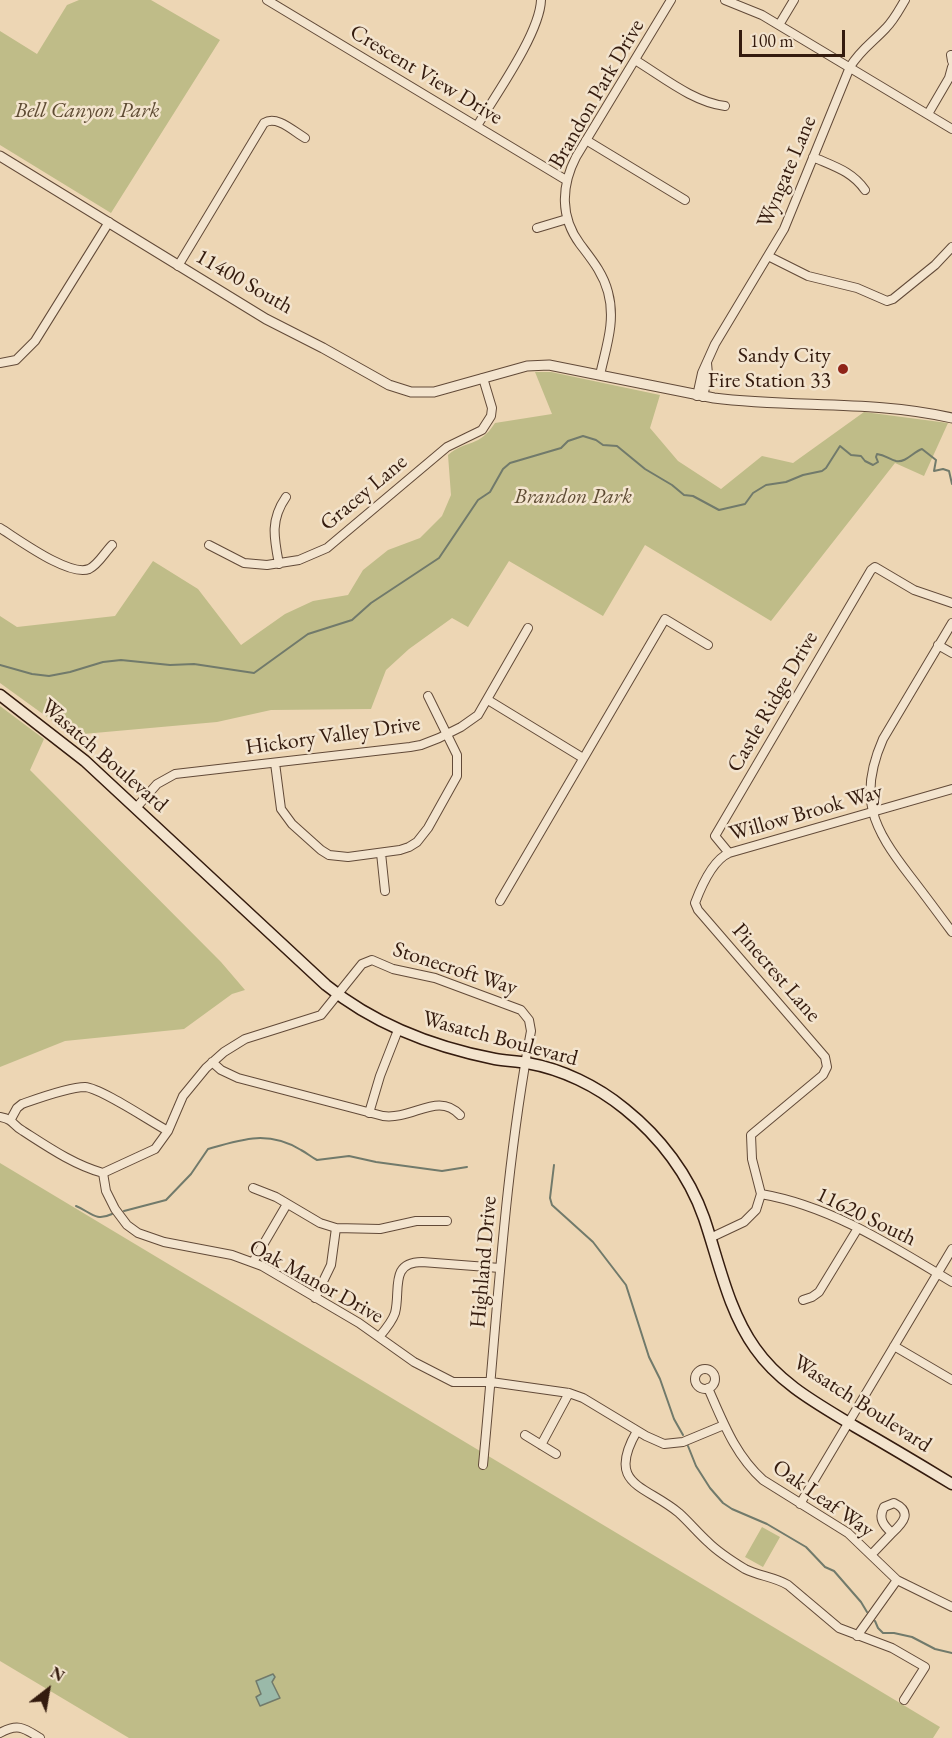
<!DOCTYPE html>
<html>
<head>
<meta charset="utf-8">
<style>
  body { margin:0 }
  #map { position:relative; width:952px; height:1738px; overflow:hidden; background:#edd6b4; font-family:"EB Garamond",serif }
  canvas { display:block }
  .north { position:absolute; left:18px; top:1660px; width:60px; height:60px; -webkit-text-stroke:4px #f3e4ce; paint-order:stroke; rotate:31deg; font-size:16px; font-weight:700; line-height:24px; text-align:center; color:#341b0e }
  .north::after { content:''; display:block; margin:auto; width:21px; height:27px; background:#341b0e; clip-path:polygon(50% 0,100% 100%,50% 72%,0 100%) }
  .scale { position:absolute; left:739px; top:30px; width:106px; height:27px; box-sizing:border-box; border:3px solid #341b0e; border-top:0; padding-left:8px; font-size:18px; line-height:21px; white-space:nowrap; color:#341b0e; -webkit-text-stroke:4px #f3e4ce; paint-order:stroke }
</style>
</head>
<body>
<div id="map">
<canvas width="952" height="1738"></canvas>
<div class="north">N</div>
<div class="scale">100 m</div>
</div>
<script>
const ctx = document.querySelector('canvas').getContext('2d');
ctx.lineJoin = 'round';
function fillPath(path, color) { ctx.fillStyle = color; ctx.fill(path, 'evenodd'); }
function stroke(path, color, width, dash) { ctx.strokeStyle = color; ctx.lineWidth = width; ctx.lineCap = dash ? 'butt' : 'round'; ctx.setLineDash(dash || []); ctx.stroke(path); }
function write(font, color, halo, rows, align = 'center') {
  ctx.font = font + ' "EB Garamond",serif'; ctx.lineWidth = 5; ctx.setLineDash([]); ctx.textBaseline = 'middle'; ctx.strokeStyle = halo; ctx.fillStyle = color; for (const [text, x, y, turn = 0] of rows) {
    ctx.save(); ctx.translate(x, y); ctx.rotate((+turn || 0) * Math.PI / 180); ctx.textAlign = isNaN(turn) ? turn : align; if (halo) ctx.strokeText(text, 0, 0); ctx.fillText(text, 0, 0); ctx.restore();
  }
}
fillPath(new Path2D(`
  M79,0H151L220,40L111,213L0,145V31L37,54L67,5Z
  M535,372H551L660,395L650,428L678,461L721,489L762,456L793,463L864,412L948,423L924,476L895,463L771,621L645,545L603,616L509,561L468,627L452,618L409,649L386,670L371,709L271,710L217,722L72,735L0,683V616L17,627L115,616L153,561L198,589L241,645L285,614L313,601L348,595L363,570L388,550L420,538L442,516L451,495L448,455C467,439 479,448 495,423L552,414Z
  M0,706L44,739L30,770L221,962L245,990L232,994L184,1029L65,1041L0,1067Z
  M0,1163L940,1727L933,1738H129L0,1661Z
  M762,1527L780,1537L763,1567L745,1557Z`), '#bfbc88');
const water = new Path2D(`
  M273,1674L275,1677L272,1682L280,1698L260,1706L256,1697L261,1694L256,1681Z`);
fillPath(water, '#9ab9a9');
stroke(water, '#717a6b', 1.5);
stroke(new Path2D(`
  M0,665L32,674L49,676L70,672L103,662L121,660L170,665L194,664L254,673L308,634L352,620L371,603L439,558L478,500L490,492L503,469L510,463L561,448L568,441L583,436L596,440L603,445L617,446L645,469L672,485L684,495L693,496L719,510L745,504L753,493L766,485L786,482L803,475L822,471L826,468L840,446L851,455L861,456L865,461L873,465L878,462L876,457L877,454C885,455 889,459 896,461C906,463 913,452 922,449L936,460L934,471L943,469L949,471L952,484
  M554,1165L550,1198L552,1205L593,1242L626,1285L649,1357L660,1379L674,1419L683,1435
  M76,1206C91,1212 95,1222 112,1214
  M124,1211L166,1200L191,1174L208,1149C242,1139 268,1130 301,1150C307,1153 311,1157 317,1160L349,1156L376,1162L442,1171L467,1167
  M688,1446L696,1466L710,1488L723,1503L732,1509L767,1524L806,1547L825,1567L834,1571L861,1602L867,1612
  M875,1621L878,1628L883,1633H894L912,1637L935,1649L952,1653`), '#717a6b', 2);
const minor = new Path2D(`
  M267,0L566,180
  M725,0L762,15L952,129
  M779,25L794,0
  M951,55L952,61
  M635,60C663,77 693,102 725,106
  M928,114L949,78L952,67
  M477,126C495,96 540,33 541,0
  M586,140L685,200
  M813,157C833,166 852,171 865,190
  M537,228L567,219
  M768,256L808,276L857,288L887,301L893,299L935,265L952,247
  M178,266L264,123C277,115 293,131 305,138
  M0,363L16,360L35,341L109,222
  M600,375C606,347 616,321 608,292C603,273 592,260 580,244C560,217 561,186 576,157L671,0
  M697,396L702,373L715,344L784,229L850,67C860,50 873,42 886,28C894,20 899,10 905,0
  M703,397L708,374L707,363
  M0,528C18,539 69,577 89,569C98,565 105,552 112,545
  M209,545L244,563L267,565L299,560L327,548L447,447L482,430L491,416L492,408L483,378
  M279,564C274,538 270,520 286,497
  M952,623L883,739C857,798 873,828 910,876C924,894 938,913 952,932
  M938,645L952,653
  M488,700L583,758
  M275,763L281,809L292,824L321,850L329,855L348,857L400,850L409,847L417,842L428,828L457,776V755L428,696
  M136,808L157,784L175,774L410,747L421,745L439,738L461,727L478,715L528,628
  M381,853L385,891
  M729,853L715,836L871,570L875,567L914,590L952,603
  M500,901L665,619L708,645
  M212,1062L221,1070L238,1078L383,1116C413,1120 438,1091 460,1115
  M369,1113L380,1076L398,1030
  M0,1117C15,1120 11,1124 23,1131C48,1147 74,1165 103,1173
  M11,1119L17,1108L22,1104C39,1098 69,1087 85,1087C101,1088 151,1122 168,1131
  M103,1173L155,1149L168,1131L183,1096L206,1068L224,1052L245,1039L321,1015L362,964L372,960L393,969L435,978L521,1010L529,1020L531,1031C504,1174 497,1320 483,1465
  M103,1173L106,1191L115,1209L127,1225L138,1233L164,1242L232,1255L262,1266L359,1323L414,1362L453,1382H491L569,1393L583,1398L646,1436L664,1444L683,1442L724,1425
  M253,1188L276,1197L320,1223L336,1228L380,1229L416,1221H447
  M761,1194C831,1206 892,1246 952,1282
  M710,1238L744,1222L756,1210L761,1194L752,1159L751,1135L823,1075L827,1067L825,1057L698,910L695,903C701,887 713,860 729,853L952,789
  M253,1262L287,1204
  M315,1298L331,1265L336,1228
  M803,1300L812,1297L819,1292L858,1228
  M379,1337C385,1330 392,1322 395,1313C401,1291 389,1262 422,1262L500,1268
  M894,1346L952,1380
  M695 1379a10 10 0 1 1 20 0a10 10 0 1 1-20 0Z
  M708,1388C723,1422 735,1455 763,1480L848,1533L897,1580L952,1607
  M637,1431C605,1486 646,1485 679,1513C689,1522 698,1533 708,1542C719,1553 732,1561 745,1569C759,1576 775,1577 788,1585L839,1628L892,1648L925,1667L904,1700
  M525,1435L556,1454
  M541,1445L569,1393
  M800,1504L952,1249
  M871,1555L892,1533C883,1525 878,1518 884,1507L894,1503C913,1512 903,1523 892,1533
  M857,1636L897,1580
  M0,1733C18,1723 24,1728 40,1738`);
const tertiary = new Path2D(`
  M0,156L266,319L323,348L389,385L411,392H434L527,366L549,365L714,398C793,408 874,400 952,418`);
const secondary = new Path2D(`
  M0,695L85,761L326,985C375,1025 434,1047 495,1059C506,1061 516,1061 527,1063C562,1069 597,1086 625,1109C660,1137 689,1175 704,1218C719,1262 728,1310 755,1348C780,1384 818,1404 854,1426C887,1445 919,1464 952,1484`);
stroke(minor, '#624a38', 10);
stroke(tertiary, '#624a38', 11);
stroke(secondary, '#341b0e', 13);
stroke(minor, '#f3e4ce', 8);
stroke(tertiary, '#f3e4ce', 9);
stroke(secondary, '#f3e4ce', 10);
for (const [x, y, r, color] of [
  [843,369,6,"#8f2418"]
]) { const dot = new Path2D(); dot.arc(x, y, r, 0, 2 * Math.PI); ctx.fillStyle = color; ctx.fill(dot); stroke(dot, '#f3e4ce', 2); }
write('22px', '#341b0e', '#f3e4ce', [
  ["Crescent View Drive",426,75,31],
  ["Brandon Park Drive",597,94,-60],
  ["Wyngate Lane",787,172,-67],
  ["11400 South",244,282,30],
  ["Gracey Lane",364,493,-40],
  ["Castle Ridge Drive",773,702,-60],
  ["Hickory Valley Drive",333,736,-8],
  ["Wasatch Boulevard",104,756,41],
  ["Willow Brook Way",806,813,-16],
  ["Stonecroft Way",455,969,18],
  ["Pinecrest Lane",776,973,49],
  ["Wasatch Boulevard",500,1039,15],
  ["11620 South",866,1217,26],
  ["Highland Drive",484,1262,-85],
  ["Oak Manor Drive",316,1282,29],
  ["Wasatch Boulevard",862,1404,33],
  ["Oak Leaf Way",823,1499,35]
]);
write('italic 22px', '#5e4b33', '#f3e4ce', [
  ["Bell Canyon Park",87,111],
  ["Brandon Park",573,497]
]);
write('22px', '#341b0e', '#f3e4ce', [
  ["Sandy City",831,356],
  ["Fire Station 33",831,381]
], 'right');
</script>
</body>
</html>
